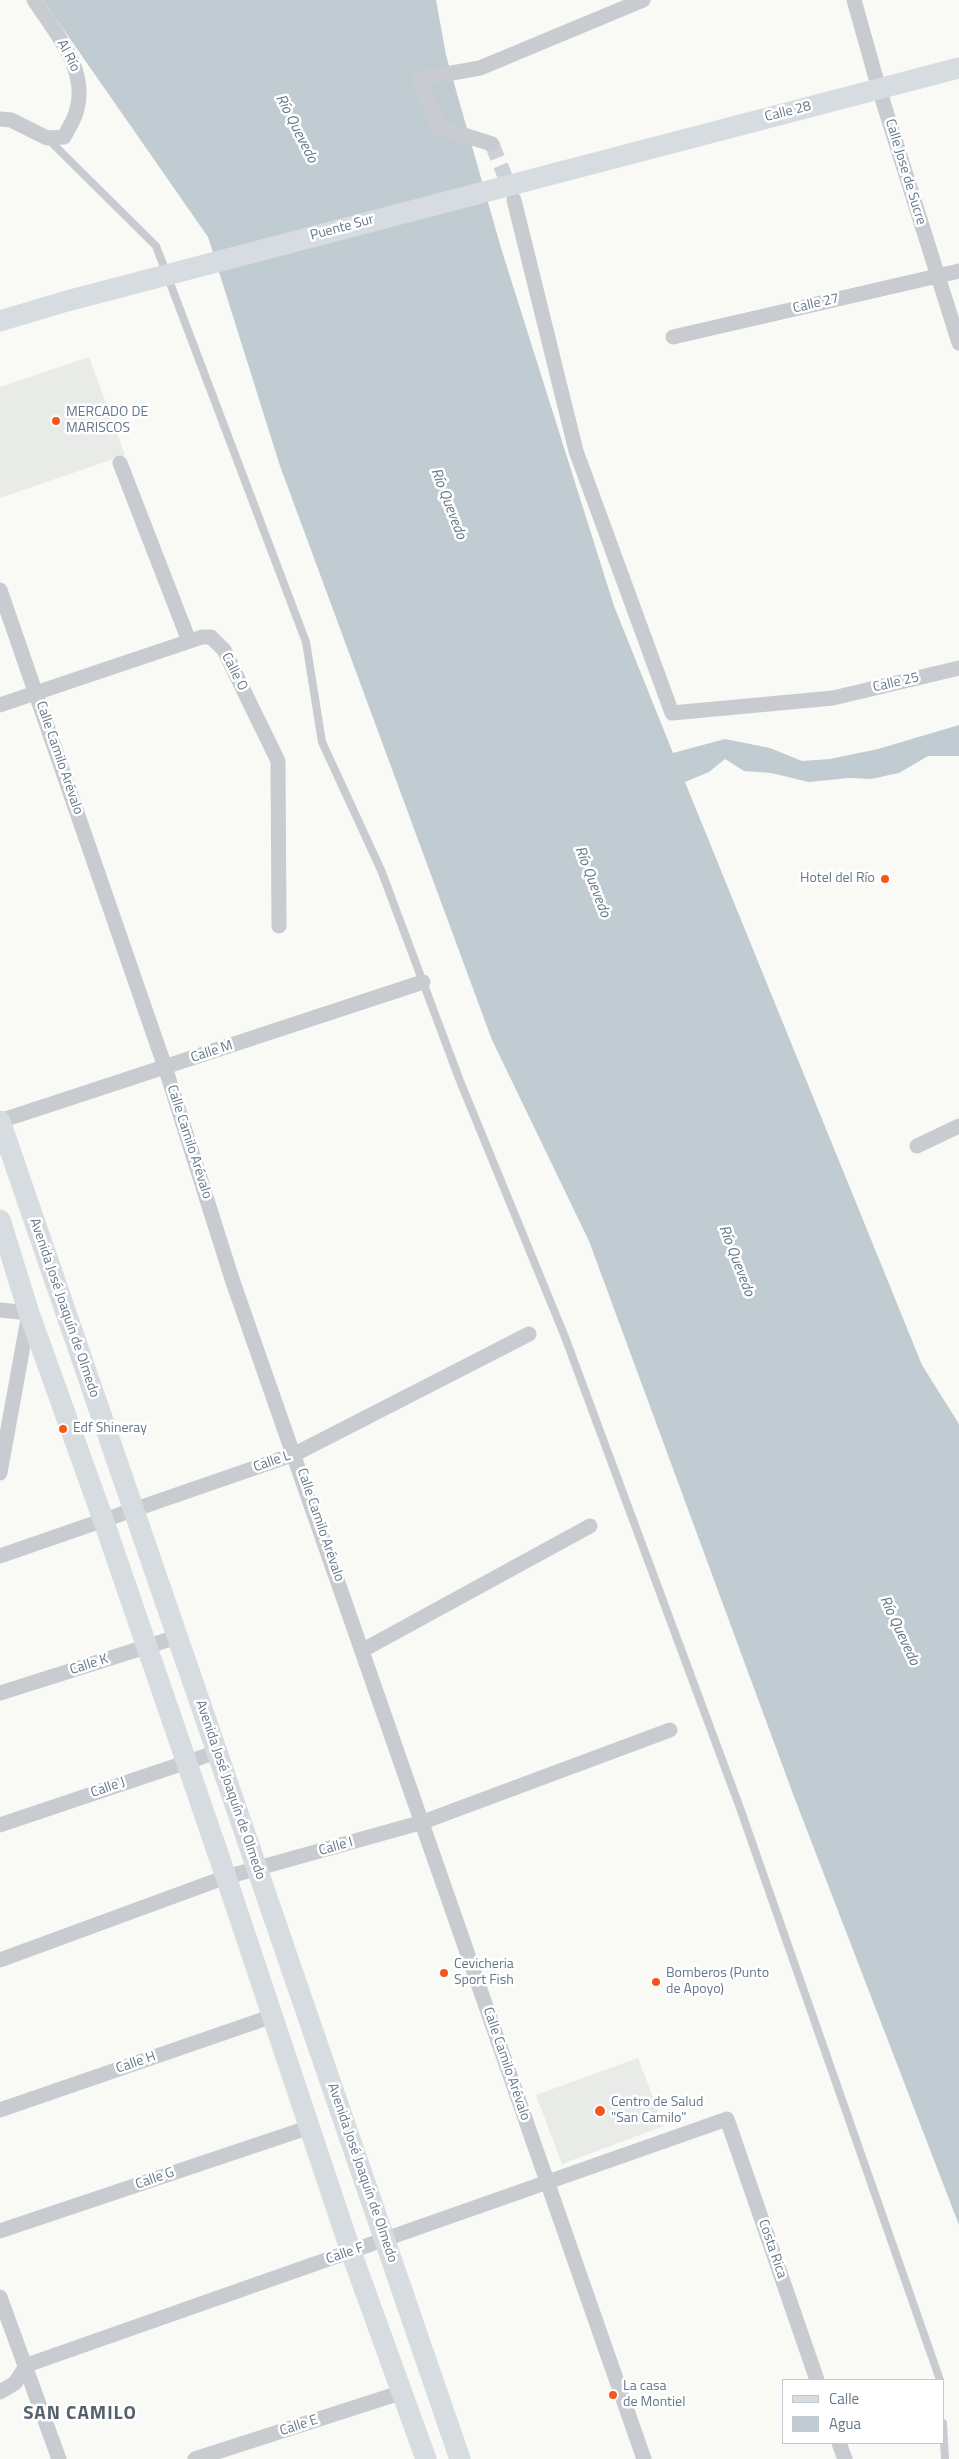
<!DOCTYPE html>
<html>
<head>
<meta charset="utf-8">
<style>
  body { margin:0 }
  #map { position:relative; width:959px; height:2459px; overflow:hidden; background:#f9f9f6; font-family:"Titillium Web",sans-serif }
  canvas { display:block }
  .legend { position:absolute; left:782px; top:2379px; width:162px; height:65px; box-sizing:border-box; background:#fff; border:1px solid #c1c9d0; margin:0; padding:6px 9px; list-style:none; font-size:15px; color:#65788a }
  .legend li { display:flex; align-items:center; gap:10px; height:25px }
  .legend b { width:25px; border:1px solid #c1c9d0 }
</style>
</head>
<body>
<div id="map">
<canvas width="959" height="2459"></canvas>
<ul class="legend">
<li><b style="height:6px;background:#d6dce0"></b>Calle</li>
<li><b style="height:14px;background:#c1ccd2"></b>Agua</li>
</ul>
</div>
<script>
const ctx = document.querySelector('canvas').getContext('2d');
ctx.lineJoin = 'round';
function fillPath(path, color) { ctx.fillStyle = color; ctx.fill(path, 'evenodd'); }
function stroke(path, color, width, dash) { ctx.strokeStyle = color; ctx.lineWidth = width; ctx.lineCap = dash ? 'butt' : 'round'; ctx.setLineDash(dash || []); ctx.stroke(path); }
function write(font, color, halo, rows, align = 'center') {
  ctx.font = font + ' "Titillium Web",sans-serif'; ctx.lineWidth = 5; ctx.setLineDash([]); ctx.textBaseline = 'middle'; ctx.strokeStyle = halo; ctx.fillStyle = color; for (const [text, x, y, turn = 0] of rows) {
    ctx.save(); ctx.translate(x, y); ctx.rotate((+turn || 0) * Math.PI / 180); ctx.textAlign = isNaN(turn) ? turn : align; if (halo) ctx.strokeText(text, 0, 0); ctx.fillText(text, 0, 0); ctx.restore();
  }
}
fillPath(new Path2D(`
  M89,357L125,455L0,498V387Z
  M638,2058L664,2126L562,2164L536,2095Z`), '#e9ebe9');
fillPath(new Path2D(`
  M43,0H436L446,55L501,248L614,606L673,753L725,739L770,748L802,761L830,759L878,749L959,725V756H928L899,773L871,779L849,778L809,782L771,773L744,771L725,759L709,772L685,782L922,1365L959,1424V2225L793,1794L589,1241L492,1040L280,466L208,237Z`), '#c1ccd2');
stroke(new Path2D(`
  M492,144L512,194`), '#cdd2d6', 15, [15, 8]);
stroke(new Path2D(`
  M47,138L156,246L306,642L322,742L381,870L460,1081L565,1337L740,1808L940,2380
  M943,2423L945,2459`), '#c8ccd0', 8);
stroke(new Path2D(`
  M854,0L879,89L959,343
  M0,119L11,120L47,138L64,137C68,129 75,119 77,109C88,69 55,32 34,0
  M492,144L439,127L418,79L480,68L643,0
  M514,200L576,451L672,713L833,698L959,668
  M673,337L959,271
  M120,463L189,641
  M0,590L165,1067L232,1279L644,2459
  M0,705L202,637H211L224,650L278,761L279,926
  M0,1121L423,982
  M917,1146L959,1126
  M0,1310L29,1313L0,1473
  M0,1556L295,1454L529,1334
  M363,1650L590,1526
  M0,1693L177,1637
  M0,1825L217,1752
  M0,1960L226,1877L423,1822L670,1730
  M0,2110L273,2016
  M0,2231L310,2127
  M0,2297L59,2459
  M0,2392L15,2383L27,2365L727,2119L817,2380
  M839,2443L845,2459
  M195,2459L403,2392`), '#c8ccd0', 15);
stroke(new Path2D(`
  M0,321L67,301L959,68
  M0,1121L460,2459
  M0,1220L29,1313L103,1519L226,1877L351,2252L426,2459`), '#d6dce0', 21);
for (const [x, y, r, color] of [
  [56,421,5,"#f2581c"],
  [885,879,5,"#f2581c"],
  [63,1429,5,"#f2581c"],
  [444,1973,5,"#f2581c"],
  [656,1982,5,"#f2581c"],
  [600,2111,6,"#f2581c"],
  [613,2395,5,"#f2581c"]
]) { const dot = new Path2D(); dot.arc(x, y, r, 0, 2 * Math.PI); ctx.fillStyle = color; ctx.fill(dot); stroke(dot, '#fff', 2); }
write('14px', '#65788a', '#fff', [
  ["Al Río",68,56,63],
  ["Calle 28",788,112,-14],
  ["Calle Jose de Sucre",905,172,73],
  ["Puente Sur",342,228,-15],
  ["Calle 27",816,304,-13],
  ["Calle O",234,672,63],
  ["Calle 25",896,683,-13],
  ["Calle Camilo Arévalo",59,758,71],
  ["Calle M",212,1052,-18],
  ["Calle Camilo Arévalo",189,1142,72],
  ["Avenida José Joaquín de Olmedo",64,1308,71],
  ["Calle L",272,1462,-19],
  ["Calle Camilo Arévalo",320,1525,71],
  ["Calle K",89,1665,-18],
  ["Calle J",108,1788,-19],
  ["Avenida José Joaquín de Olmedo",230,1790,71],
  ["Calle I",336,1847,-16],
  ["Calle H",136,2063,-19],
  ["Calle Camilo Arévalo",506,2064,71],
  ["Avenida José Joaquín de Olmedo",362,2173,71],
  ["Calle G",155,2179,-19],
  ["Costa Rica",772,2249,71],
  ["Calle F",345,2254,-19],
  ["Calle E",299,2426,-18]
]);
write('14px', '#65788a', '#fff', [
  ["MERCADO DE",66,413],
  ["MARISCOS",66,429],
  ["Hotel del Río",875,879,"right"],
  ["Edf Shineray",73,1429],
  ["Cevicheria",454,1965],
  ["Sport Fish",454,1981],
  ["Bomberos (Punto",666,1974],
  ["de Apoyo)",666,1990],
  ["Centro de Salud",611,2103],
  ["\"San Camilo\"",611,2119],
  ["La casa",623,2387],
  ["de Montiel",623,2403]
], 'left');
write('italic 15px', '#617a85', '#fff', [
  ["Río Quevedo",296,129,63],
  ["Río Quevedo",448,504,69],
  ["Río Quevedo",592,882,69],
  ["Río Quevedo",736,1261,69],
  ["Río Quevedo",899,1631,65]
]);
ctx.letterSpacing = '1px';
write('bold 19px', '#54616e', '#fff', [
  ["SAN CAMILO",80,2414]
]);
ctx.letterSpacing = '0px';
</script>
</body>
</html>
